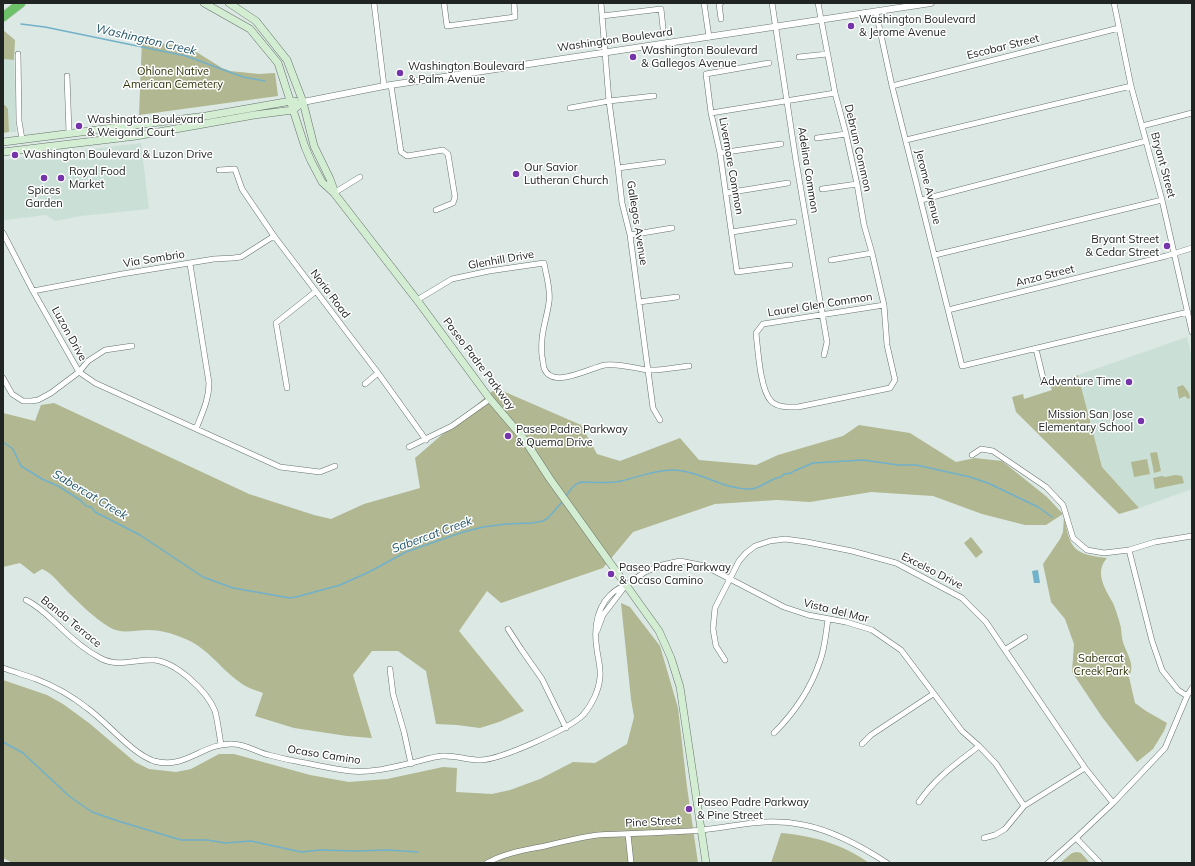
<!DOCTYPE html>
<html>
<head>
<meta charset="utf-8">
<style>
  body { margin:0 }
  #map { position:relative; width:1195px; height:866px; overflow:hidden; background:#dce8e3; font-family:Mulish,sans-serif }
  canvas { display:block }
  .frame { position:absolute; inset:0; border:4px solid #202423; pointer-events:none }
</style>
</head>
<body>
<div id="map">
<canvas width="1195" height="866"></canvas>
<div class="frame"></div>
</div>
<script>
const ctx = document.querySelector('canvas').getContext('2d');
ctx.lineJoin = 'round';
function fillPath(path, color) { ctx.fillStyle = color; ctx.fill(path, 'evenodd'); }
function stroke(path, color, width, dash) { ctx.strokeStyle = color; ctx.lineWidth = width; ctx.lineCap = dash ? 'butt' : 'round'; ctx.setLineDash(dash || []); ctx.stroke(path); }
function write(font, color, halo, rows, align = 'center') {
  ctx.font = font + ' Mulish,sans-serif'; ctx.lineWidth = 3; ctx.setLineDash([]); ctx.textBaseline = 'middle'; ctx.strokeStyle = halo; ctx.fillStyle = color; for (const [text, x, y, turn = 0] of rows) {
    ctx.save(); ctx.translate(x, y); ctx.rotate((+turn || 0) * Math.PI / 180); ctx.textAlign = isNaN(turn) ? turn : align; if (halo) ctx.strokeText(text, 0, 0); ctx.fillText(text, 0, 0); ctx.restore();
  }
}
fillPath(new Path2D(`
  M3,59L14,60L16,132H9L8,109L5,105H3Z
  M141,143L149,209L81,216L55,221L46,215L5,220L3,216V160Z
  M1187,337L1192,358V489L1139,508L1102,467L1078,375Z`), '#cae0d7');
fillPath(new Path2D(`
  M3,30L15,40L14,60L3,59Z
  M142,40L190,48L222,68L230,71L259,74L275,73L278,96L139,115Z
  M3,105H5L8,109L9,132L3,133Z
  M1078,375L1102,467L1139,508L1119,514L1016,412L1012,397L1023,394L1024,399L1052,390L1050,385Z
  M1183,385L1189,393L1190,398L1188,399L1185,396L1179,399L1177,387Z
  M496,388L581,425L597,454L620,461L680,438L699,460L756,465L778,455L843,436L859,425L910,433L956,462L975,458L1002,461L1047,497L1063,514L1046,525H1025L982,514L933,496L871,492L810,502L777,500L715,504L633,532L603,568L501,603L487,591L459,631L524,711L499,722L480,728L457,725L436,724L426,671L398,651H372L353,675L372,738L347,736L294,728L255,716L263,693C255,690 245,687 238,681C219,667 207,647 183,638C172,633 160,630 148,630C134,630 122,635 109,627C93,617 78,602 65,589C57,581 52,573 42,569L34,574L20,563L3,567V413L35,421L41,405L54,403L249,494L314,515L331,519L364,504L420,488L415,458Z
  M1157,452L1161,471L1154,473L1150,453Z
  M1147,459L1150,474L1134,477L1131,462Z
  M1175,475L1182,476L1184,483L1155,489L1153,478L1162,476L1165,477Z
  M1064,516C1070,549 1073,554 1107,558C1094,572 1105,589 1113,603C1116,610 1118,617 1120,624C1122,630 1121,638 1124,645C1128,656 1135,665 1129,677L1135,703L1146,711L1167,723L1164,731L1153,749L1137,762L1102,717L1072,672L1074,644L1065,619L1051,602L1043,564L1060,539L1063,532Z
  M971,537L983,552L976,558L964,543Z
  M621,603L630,607L660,646L678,708L687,787L698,863H13L3,858V680L47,695L63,704L89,723L135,762L149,769L176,772L191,769L219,754H234L310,775L349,782L387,779L443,767L457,768L456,792L492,794L510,790L540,779L573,762L595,763L627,744L634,717L631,699Z
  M781,833C813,836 843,844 869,863H771Z
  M1077,852L1081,853L1090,863H1060L1072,853Z`), '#b0b791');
fillPath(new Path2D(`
  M1038,570L1040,583H1034L1032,571Z`), '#71b1ca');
stroke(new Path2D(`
  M21,24L45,27L186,56L243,77L265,81
  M3,442L13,449L21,466L42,479L60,487L80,500L86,506L91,507L95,512L140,535L203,577L233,588L290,598L296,597L340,585L369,572L406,552L463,532L483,527L506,524L532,523L543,521L548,518L563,501
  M566,496C570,490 574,484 581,482C594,482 608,484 621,481C638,477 655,470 672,470C699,470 723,490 750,489C761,489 770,478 781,477L784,474L791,473L794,471L813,463L863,460L898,465H916L970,477L988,483L1038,507L1052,517
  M3,742L23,753L69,796L92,812L118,821L181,840H207L225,843L251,841L301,852L320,850L356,851L387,850L418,852`), '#71b1ca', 1.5);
const minor = new Path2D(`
  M374,3L384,86
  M444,3L447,26L515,17L514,3
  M601,3L609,101L618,168L622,203L630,235L653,408L660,420
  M704,3L709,37
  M772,3L796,161L827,342L824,355
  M818,3L835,93L846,134L857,184L864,225L872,253L884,305L887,345L895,380L890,388L798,407C789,407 778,408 771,401C760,389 758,350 756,333L763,324L884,305
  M1114,3L1131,86L1162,200L1192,332
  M876,12L892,86L962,366L1188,312
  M602,16L661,9L663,28
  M721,19L719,4L721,3
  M18,54L19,121L22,139
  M799,57L827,54
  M769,63L706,74L711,113L720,153L737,272L790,265
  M67,76L69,133
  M391,85L401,152L407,156L443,150L448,154L455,197L453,203L436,210
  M892,86L1119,28
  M570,108L609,101L654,96
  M711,113L835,93
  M1142,126L1192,113
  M817,138L846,134
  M906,140L1131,86
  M720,153L781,144
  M618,168L663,162
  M219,170L235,169L242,189L274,236L378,373L426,440
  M822,189L857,184
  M334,193L360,177
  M726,193L788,183
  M921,200L1146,141
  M732,232L794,222
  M3,233L33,291L79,372L95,383L280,467L320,472L335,466
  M630,235L672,228
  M935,255L1162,200
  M831,260L872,253
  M190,264L209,383C209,400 202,413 196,429
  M33,291L122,274L214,259L233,258L241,257L274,236
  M417,300L452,279L489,271L544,263C546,275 551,290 549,302C546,323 540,333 542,356C543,360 543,365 544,368C552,390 589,368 605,365C619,363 633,368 647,370C660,371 676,367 689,366
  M639,302L677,297
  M948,310L1166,256L1192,248
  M1036,349L1044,382
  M3,378L12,394L23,401H31L38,400L51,393L79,372L88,361L105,350L132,346
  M365,384L378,373
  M287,388L276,323L315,292
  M409,447L452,426L490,399
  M972,455L981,449L993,451L1046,487L1063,505L1073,538L1087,550L1104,553L1129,550L1155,542L1192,536
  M1129,550L1152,641L1162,670L1178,690L1187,696
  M26,600C40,607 48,616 59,626C70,637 87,651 100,658C118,668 135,659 154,660C176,662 207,691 215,711C218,722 219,734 221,744
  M508,629L521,649L542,679L566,728
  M597,631L603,615L626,585L645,572L662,565L680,561L705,566L784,607L808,615L846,622L872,630L901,650L962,731L979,746L996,764L1024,806
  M1006,649L1025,637
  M725,660L716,646L713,629L715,608L739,561L746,553L755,546L770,541L785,539L807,542L852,551L896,563L962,598L986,622L1085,768L1113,803
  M3,668C14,672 25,675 36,679C54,686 72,696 87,708C107,722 132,754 154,761C185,770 203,743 232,744C246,744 256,752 269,755C279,758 290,760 300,762C316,765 333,769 350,771C370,773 391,768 411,763C421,761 431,757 442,756C455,755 467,760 480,760C500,760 569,729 583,715C592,705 599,690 600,677C601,667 598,659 597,650C594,632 595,616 605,601C611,593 617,588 626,585
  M390,669L393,694L404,732L411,764
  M774,733C794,713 811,688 820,661C825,648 826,632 828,619
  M862,744L871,735L933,694
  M919,802C936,777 956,764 979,746
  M628,834L631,863
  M984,838L995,835L1005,829L1024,806L1085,768
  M1076,838L1100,863
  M487,863C504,853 525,850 545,846C562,842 581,837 598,835C633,833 667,833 702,830C739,826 766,817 804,825C834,831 861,846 887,863
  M1048,863L1076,838L1113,803L1165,748L1187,696L1192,688`);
const tertiary = new Path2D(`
  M303,102L384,86L931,3`);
const secondary = new Path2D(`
  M204,3L250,29L278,63L305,147L311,161L322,182L334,193L417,300L490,399L524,439L550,479L659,631L671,658L680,687L706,863
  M229,3L256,21L287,60L303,102L314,146L330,179L334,190
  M3,142L206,116L291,101H295
  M3,152L136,136L254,115L293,110L303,102`);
const motorway = new Path2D(`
  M3,17L21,3`);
stroke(minor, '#66726d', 6);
stroke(tertiary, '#66726d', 7);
stroke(secondary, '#66726d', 8);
stroke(motorway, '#c5c6c6', 10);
stroke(minor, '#fff', 5);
stroke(tertiary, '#fff', 6);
stroke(secondary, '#d3edd2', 7);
stroke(motorway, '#6dc269', 9);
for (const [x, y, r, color] of [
  [851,26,4,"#7534a9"],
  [633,57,4,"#7534a9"],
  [400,73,4,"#7534a9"],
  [79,126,4,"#7534a9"],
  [15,155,4,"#7534a9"],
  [516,174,4,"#7534a9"],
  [44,178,4,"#7534a9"],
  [61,178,4,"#7534a9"],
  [1167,246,4,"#7534a9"],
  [1129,382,4,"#7534a9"],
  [1141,421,4,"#7534a9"],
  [508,436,4,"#7534a9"],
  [611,574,4,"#7534a9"],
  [689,809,4,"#7534a9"]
]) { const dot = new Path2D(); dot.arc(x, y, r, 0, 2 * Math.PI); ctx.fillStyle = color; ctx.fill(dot); stroke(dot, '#fff', 1.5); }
write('11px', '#202423', '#fff', [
  ["Washington Boulevard",859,20],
  ["& Jerome Avenue",859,33],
  ["Washington Boulevard",641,51],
  ["& Gallegos Avenue",641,64],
  ["Washington Boulevard",408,67],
  ["& Palm Avenue",408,80],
  ["Washington Boulevard",87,120],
  ["& Weigand Court",87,133],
  ["Washington Boulevard & Luzon Drive",23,155],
  ["Our Savior",524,168],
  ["Lutheran Church",524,181],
  ["Royal Food",69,172],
  ["Market",69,185],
  ["Spices",44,191,"center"],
  ["Garden",44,204,"center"],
  ["Bryant Street",1159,240,"right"],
  ["& Cedar Street",1159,253,"right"],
  ["Adventure Time",1121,382,"right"],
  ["Mission San Jose",1133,415,"right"],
  ["Elementary School",1133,428,"right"],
  ["Paseo Padre Parkway",516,430],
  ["& Quema Drive",516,443],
  ["Paseo Padre Parkway",619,568],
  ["& Ocaso Camino",619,581],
  ["Paseo Padre Parkway",697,803],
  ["& Pine Street",697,816]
], 'left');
write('11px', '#202423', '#fff', [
  ["Washington Boulevard",615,40,-8],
  ["Escobar Street",1003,47,-14],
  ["Debrum Common",858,148,77],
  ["Bryant Street",1163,165,75],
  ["Livermore Common",731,166,80],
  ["Adelina Common",808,170,81],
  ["Jerome Avenue",928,187,76],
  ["Gallegos Avenue",637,223,81],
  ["Via Sombrio",154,259,-9],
  ["Glenhill Drive",501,260,-10],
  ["Anza Street",1045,276,-14],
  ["Noria Road",330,294,53],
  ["Laurel Glen Common",820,305,-9],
  ["Luzon Drive",69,334,61],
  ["Paseo Padre Parkway",479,364,53],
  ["Excelso Drive",932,571,27],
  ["Vista del Mar",836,611,14],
  ["Banda Terrace",71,622,39],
  ["Ocaso Camino",324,755,9],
  ["Pine Street",653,822,-3]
]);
write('11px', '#2d3206', '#fff', [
  ["Ohlone Native",173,72],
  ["American Cemetery",173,85],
  ["Sabercat",1101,659],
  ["Creek Park",1101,672]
]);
write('italic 12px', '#225668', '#fff', [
  ["Washington Creek",146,40,13],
  ["Sabercat Creek",90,495,31],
  ["Sabercat Creek",432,535,-20]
]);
</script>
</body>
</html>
